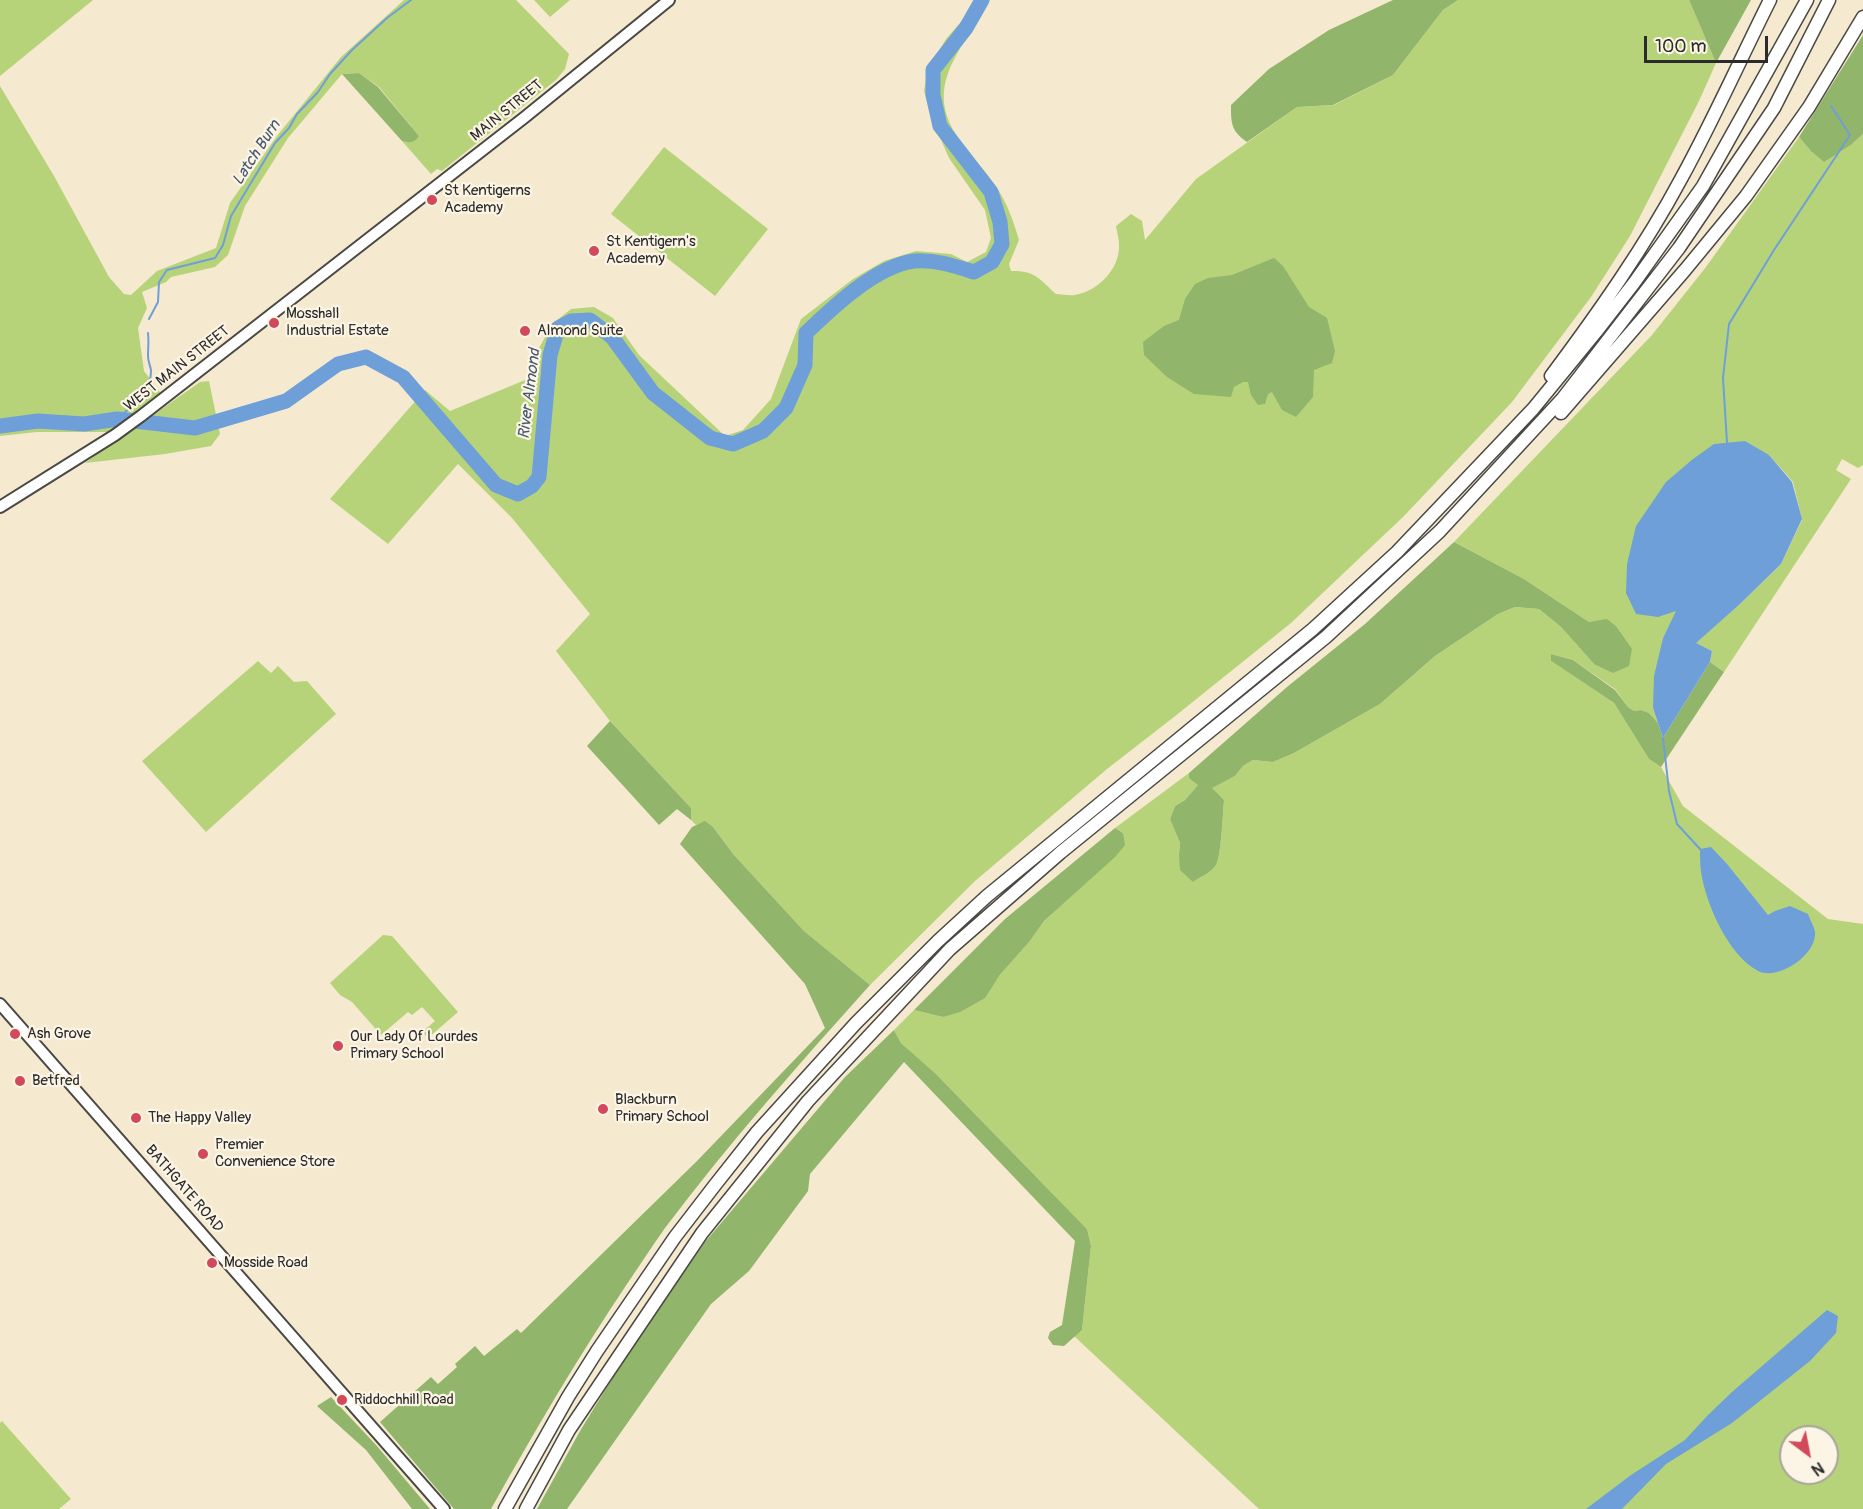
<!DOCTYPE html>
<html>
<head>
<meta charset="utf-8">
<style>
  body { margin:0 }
  #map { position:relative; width:1863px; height:1509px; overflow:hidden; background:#f5e9cf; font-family:Pangolin,sans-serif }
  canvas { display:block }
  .north { position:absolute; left:1779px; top:1425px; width:60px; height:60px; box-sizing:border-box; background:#fcf5e5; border:2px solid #a8a49b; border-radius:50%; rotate:148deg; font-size:16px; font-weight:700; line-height:24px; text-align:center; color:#2b2b2b }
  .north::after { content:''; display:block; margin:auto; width:21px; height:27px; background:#d1495b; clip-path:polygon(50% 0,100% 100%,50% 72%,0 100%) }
  .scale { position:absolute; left:1644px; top:36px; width:124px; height:27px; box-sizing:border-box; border:3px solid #2b2b2b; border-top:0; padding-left:8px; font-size:18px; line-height:21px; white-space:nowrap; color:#2b2b2b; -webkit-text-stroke:4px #fcf5e5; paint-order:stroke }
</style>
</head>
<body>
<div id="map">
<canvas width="1863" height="1509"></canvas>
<div class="north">N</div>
<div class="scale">100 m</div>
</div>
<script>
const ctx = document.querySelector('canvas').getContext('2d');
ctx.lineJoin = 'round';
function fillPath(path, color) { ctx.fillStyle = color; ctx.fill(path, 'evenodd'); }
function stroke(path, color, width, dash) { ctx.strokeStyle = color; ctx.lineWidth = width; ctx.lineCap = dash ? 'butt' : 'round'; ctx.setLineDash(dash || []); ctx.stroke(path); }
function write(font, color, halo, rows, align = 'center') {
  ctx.font = font + ' Pangolin,sans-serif'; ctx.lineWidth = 4.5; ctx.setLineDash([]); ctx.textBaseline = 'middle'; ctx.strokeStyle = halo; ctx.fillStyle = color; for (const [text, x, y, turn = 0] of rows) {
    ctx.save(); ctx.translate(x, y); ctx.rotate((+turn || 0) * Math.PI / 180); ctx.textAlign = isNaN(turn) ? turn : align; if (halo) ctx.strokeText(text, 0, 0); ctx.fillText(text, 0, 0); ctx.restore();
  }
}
fillPath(new Path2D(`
  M0,0H93L0,76Z
  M404,0H516L569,54L565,69L556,80L442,171L437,169L431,174L402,141L407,142L419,136L379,87L359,73L342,74L288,138L245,206L228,255L215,267L171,277L166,282L142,292L147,308L138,328L144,371L162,395L112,432H37L0,436V86L54,176L109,277L124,294L131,295L157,271L216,248L230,203L277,136L341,57Z
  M534,0H570L550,17Z
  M977,0H990C977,21 960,46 950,68C928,121 970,148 995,185C1007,202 1013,220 1019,240L1009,264L1011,271C1034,270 1040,279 1056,294C1062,294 1069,296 1075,295C1098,291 1120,269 1119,245C1119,239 1117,232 1116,226L1131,214L1142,221L1145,240L1196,179L1297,107L1334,105L1393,75L1443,10L1458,0H1689L1716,63L1699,101L1630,236L1591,297L1512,402L1403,517L1291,623L1174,717L1107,769L975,881L870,985L804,931L734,855L713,827L705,822L696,825L691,820V808L610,721L556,651L590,614L512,518L458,464L388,544L330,499L425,390L450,411L530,378L536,354L552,324L571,309L594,307L613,318L639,355L725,436L743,430L771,399L801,319L853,279L884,261L916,251L951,254L967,262L986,252L991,238L985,210L949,158L934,124L924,91L928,69L946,39L973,8Z
  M1863,134V465L1858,468L1842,459L1836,470L1851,479L1724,672L1710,662L1712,651L1695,643L1740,604L1781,564L1802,520L1793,482L1769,455L1677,611L1663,638L1653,708L1658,723L1649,713L1641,710L1634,711L1628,707L1615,689L1573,660L1551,654V661L1614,703L1649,759L1661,767L1683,806L1828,919L1863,924V1509H1259L1074,1336L1082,1330L1091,1246L1087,1229L935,1073L901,1043L894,1030L914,1010L943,1017L999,976L1030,941L1044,921L1087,881L1123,833L1115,828L1189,773L1190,778L1199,784L1185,800L1175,806L1170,819L1180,843L1179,855L1193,882C1200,877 1211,873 1216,865C1221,858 1223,812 1224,800L1211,788L1235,776L1243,766L1253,760L1273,762L1294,753L1380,704L1435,656L1498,614L1515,607L1539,609L1561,627L1594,664L1623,638L1616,626L1607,620L1589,622L1524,579L1454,542L1652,335L1706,267L1799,137L1810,150L1852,144ZM1791,1437H1827V1473H1791Z
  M664,147L768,229L715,296L611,214Z
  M209,381L220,434L211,446L165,454L85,463L200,382Z
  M258,661L271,673L278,666L294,682L307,681L336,714L206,832L142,761Z
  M383,935L392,936L458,1012L428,1038L422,1032L435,1021L422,1007L412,1015L408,1012L381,1035L352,1002L340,995L330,983Z
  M2,1421L71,1499L59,1509H0V1423Z`), '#b7d37a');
fillPath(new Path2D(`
  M1393,0H1458L1443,10L1393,75L1333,105L1297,107L1247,142C1231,131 1231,123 1231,105L1269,69L1329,30Z
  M1689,0H1751L1716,63Z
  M1863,35V134L1852,144L1824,162L1810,150L1799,137Z
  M359,73L378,87L419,136C414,143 410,143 402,141L342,74Z
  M1274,258L1283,266L1309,307L1327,318L1335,351L1332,363L1314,370L1313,397L1296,417L1282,410L1272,392L1268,394L1265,404L1258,405L1251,395L1248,382H1243L1234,387L1231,397L1194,394L1167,377L1144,355L1143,342L1164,326L1179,320L1185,299L1195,284L1208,278L1232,275Z
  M1454,542L1524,579L1589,622L1607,619L1616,626L1632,649L1629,666L1613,673L1594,664L1561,627L1539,609L1515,607L1498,614L1435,656L1380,704L1294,753L1273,762L1253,760L1243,766L1235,776L1212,788L1224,800C1223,812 1221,858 1216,865C1211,873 1200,877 1193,882L1180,870L1179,855L1180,843L1170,819L1175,806L1185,800L1198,785L1189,778V773L1287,687L1365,624Z
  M1551,654L1573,660L1615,690L1628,707L1634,711L1641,710L1649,713L1658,723L1663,738L1710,662L1724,672L1661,767L1649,759L1614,703L1551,661Z
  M610,721L691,808V820L677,809L659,825L587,746Z
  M705,821L713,827L734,855L804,931L870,985C799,1064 729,1143 665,1228C652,1246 640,1265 627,1284C578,1357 534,1432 491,1509H454L380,1422L431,1377L438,1384L457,1367L455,1364L475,1346L484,1356L517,1329L521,1333L697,1161L825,1028L805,984L680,844L692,827Z
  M1115,828L1123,833L1125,845L1115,857L1044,921L1030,941L999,976L985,998L960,1012L943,1017L914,1010L1005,919Z
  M894,1030L901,1043L935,1073L1087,1229L1091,1246L1082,1330L1064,1346L1053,1345L1048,1338L1050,1332L1062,1325L1075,1241L904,1062L810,1174L808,1191L749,1271L711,1304L567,1509H537L580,1431L634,1343L705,1242L845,1077Z
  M331,1397L377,1446L430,1509H412L366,1450L317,1406Z`), '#91b56a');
fillPath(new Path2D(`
  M1745,441L1769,455L1792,482L1802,519L1781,564L1740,604L1696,643L1712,651L1710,662L1663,738L1653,708L1654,676L1663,638L1676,611L1658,617L1636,614L1626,593L1627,564L1636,526L1666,482L1693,459L1714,444Z
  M1711,847L1727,864L1768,915L1775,911L1790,906L1808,914C1810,920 1814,926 1815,932C1817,955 1778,981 1758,971C1728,955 1706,904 1701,872C1700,865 1700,856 1700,849Z
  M1827,1310L1838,1316L1836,1333L1810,1361L1732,1423L1666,1464L1622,1509H1586L1631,1475L1685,1440L1707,1416L1732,1392Z`), '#6e9fd8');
stroke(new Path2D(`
  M149,319L158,302L159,282L167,270L215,258L223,245L231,216L275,143L289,128L297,114L318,92L330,74L352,50L387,18L411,0
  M117,419C131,407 152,391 151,370C150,365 148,361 148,356C148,348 149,341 148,333
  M1727,443L1723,378L1729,324L1774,250L1850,135L1831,106
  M1663,738L1669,791L1677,824L1700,849`), '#6e9fd8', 2);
stroke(new Path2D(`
  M0,426L38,421L84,424L117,419L195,428L286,401L338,364L366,357L403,377L496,485L518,494L532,486L539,477L550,355L558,328L571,321L590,320L612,337L653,393L710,438L733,444L763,431L786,408L805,365L806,333C833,307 876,266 914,261C934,259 955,266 974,272L992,262L1002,244L1000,222L991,192L940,126L933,95V70L966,28L982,0`), '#6e9fd8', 15);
const major = new Path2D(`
  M0,507L115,435L141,416L525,117L669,0
  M0,1004L444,1509`);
const highway = new Path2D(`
  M1551,376C1598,313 1644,248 1681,179C1713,121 1740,60 1770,0
  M1561,413L1685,270L1746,196L1809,107L1863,17
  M505,1509L568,1397L597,1351L675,1237L715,1185L757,1132L856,1023L938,941L987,896L1313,629L1397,552L1533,409L1596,332L1634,283L1703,186L1807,0
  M526,1509L569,1430L702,1233L808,1101L950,949L1060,853L1326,637L1440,531L1563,398L1679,248L1774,108L1829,0`);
stroke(major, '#494844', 14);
stroke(highway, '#494844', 15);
stroke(major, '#fff', 10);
stroke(highway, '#fff', 12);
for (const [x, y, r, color] of [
  [432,200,6,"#d1495b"],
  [594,251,6,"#d1495b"],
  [274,323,6,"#d1495b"],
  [525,331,6,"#d1495b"],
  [15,1034,6,"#d1495b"],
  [338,1046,6,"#d1495b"],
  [20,1081,6,"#d1495b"],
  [603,1109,6,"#d1495b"],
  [136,1118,6,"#d1495b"],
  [203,1154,6,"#d1495b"],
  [212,1263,6,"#d1495b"],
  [342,1400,6,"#d1495b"]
]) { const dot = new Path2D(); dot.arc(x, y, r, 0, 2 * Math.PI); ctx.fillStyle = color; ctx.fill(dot); stroke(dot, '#fcf5e5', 2); }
write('15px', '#2b2b2b', '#fcf5e5', [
  ["MAIN STREET",507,111,-39],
  ["WEST MAIN STREET",177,369,-38],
  ["BATHGATE ROAD",184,1189,49]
]);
write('15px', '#2b2b2b', '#fcf5e5', [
  ["St Kentigerns",444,191],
  ["Academy",444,208],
  ["St Kentigern's",606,242],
  ["Academy",606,259],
  ["Mosshall",286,314],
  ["Industrial Estate",286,331],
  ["Almond Suite",537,331],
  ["Ash Grove",27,1034],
  ["Our Lady Of Lourdes",350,1037],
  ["Primary School",350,1054],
  ["Betfred",32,1081],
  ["Blackburn",615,1100],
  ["Primary School",615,1117],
  ["The Happy Valley",148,1118],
  ["Premier",215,1145],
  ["Convenience Store",215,1162],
  ["Mosside Road",224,1263],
  ["Riddochhill Road",354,1400]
], 'left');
write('italic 16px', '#465970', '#fcf5e5', [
  ["Latch Burn",257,153,-57],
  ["River Almond",530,394,-83]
]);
</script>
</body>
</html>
